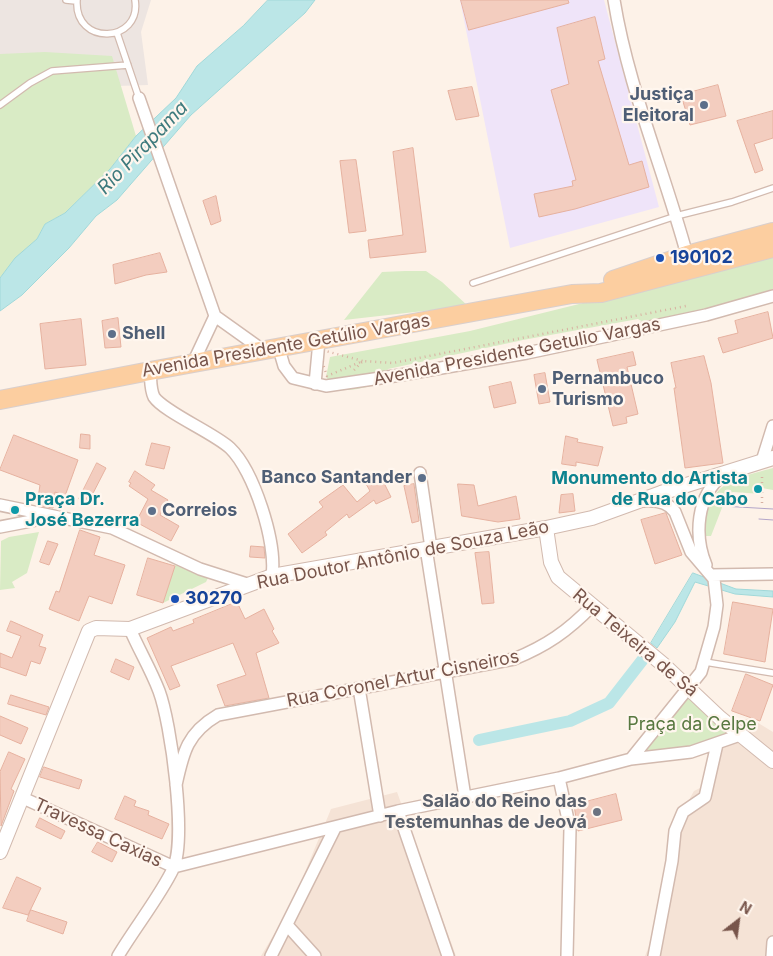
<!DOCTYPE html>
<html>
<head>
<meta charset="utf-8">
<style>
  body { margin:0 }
  #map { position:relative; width:773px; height:956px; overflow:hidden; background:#fdf2e8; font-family:Inter,sans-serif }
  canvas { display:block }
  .north { position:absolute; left:713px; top:896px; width:50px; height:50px; -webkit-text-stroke:4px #fff6ee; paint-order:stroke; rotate:30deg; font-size:14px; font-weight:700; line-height:20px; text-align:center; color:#78554b }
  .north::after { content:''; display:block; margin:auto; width:18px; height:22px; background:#78554b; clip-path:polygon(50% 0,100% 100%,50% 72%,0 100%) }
</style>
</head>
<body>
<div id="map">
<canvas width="773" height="956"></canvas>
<div class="north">N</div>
</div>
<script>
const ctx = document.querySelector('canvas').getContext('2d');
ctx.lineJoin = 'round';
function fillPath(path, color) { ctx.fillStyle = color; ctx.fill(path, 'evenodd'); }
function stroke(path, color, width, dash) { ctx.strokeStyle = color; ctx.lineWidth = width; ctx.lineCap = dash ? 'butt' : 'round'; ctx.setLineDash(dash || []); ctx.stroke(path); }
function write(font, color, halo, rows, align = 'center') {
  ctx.font = font + ' Inter,sans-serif'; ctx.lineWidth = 4.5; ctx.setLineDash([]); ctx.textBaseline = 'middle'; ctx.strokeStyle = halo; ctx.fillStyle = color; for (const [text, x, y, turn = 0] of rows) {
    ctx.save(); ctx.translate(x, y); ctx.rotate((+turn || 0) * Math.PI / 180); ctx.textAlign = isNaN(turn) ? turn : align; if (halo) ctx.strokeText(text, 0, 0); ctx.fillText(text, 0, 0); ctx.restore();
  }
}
fillPath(new Path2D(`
  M750,718L773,732V956H645L671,891L681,814L694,791L714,781L718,726Z
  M397,792L456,956H261L291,906L331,809Z`), '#f5e3d6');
fillPath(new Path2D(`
  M0,0H151L141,32L148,85L26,89L0,114Z`), '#ede5e1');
fillPath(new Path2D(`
  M460,0H604L659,207L510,248Z`), '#efe4f9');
fillPath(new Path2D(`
  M45,52L112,56L136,136L110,169L65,213L45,224L37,239L12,263L0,278V54Z
  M773,256V289L651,327L638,319L523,340L388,369L376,385C353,389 342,397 326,377L330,357L470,331Z
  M405,271H426L442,282L468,306L344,320L382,272Z
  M773,468V490L762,488V494L733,492L727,495L711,536H702C711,482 725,481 773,468Z
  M39,532L27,573L12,582L15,588L0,590L1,541L9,537Z
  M175,565L208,578L206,582L163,603Z
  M688,686L740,735L695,752L631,759Z`), '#d9ebc5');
const water = new Path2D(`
  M268,0H315L305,13L191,115L117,200L96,216L69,248L22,295L0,311V278L15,258L37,239L45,224L65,213L110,169L136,136L176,98L197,66L243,26Z
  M693,573L736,589L773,591V597L735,594L695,582L675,622L657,648L651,643Z`);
fillPath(water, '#bbe6e7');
stroke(water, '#a1d8d9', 1);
stroke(new Path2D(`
  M479,740L570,721L609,703L644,658`), '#bbe6e7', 12);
const building = new Path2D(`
  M461,0H568L569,3L469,30Z
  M595,17L605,59L598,61L629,165L642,161L649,187L575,209L539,217L534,194L573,186L572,181L576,180L551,90L569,84L557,28Z
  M718,85L726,116L690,125L681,95Z
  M472,87L479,116L456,120L448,91Z
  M773,111V138L754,144L763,170L755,173L737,121Z
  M413,148L426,252L370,258L368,240L403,235L393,152Z
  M356,160L366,231L349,233L340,161Z
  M216,196L221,221L211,225L203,201Z
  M160,253L167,272L146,275L115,284L113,265Z
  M768,312L773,338L723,353L718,338L738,333L735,321Z
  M118,318L121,347L105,348L102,321Z
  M81,319L86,365L45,369L40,324Z
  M633,352L636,365L627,367L638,414L626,417L627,423L613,426L597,360Z
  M704,356L711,383L723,463L685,468L674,388H676L671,363Z
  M545,373L550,402L539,404L534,375Z
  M511,382L516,403L494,408L489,387Z
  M81,434L90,435V449L80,448Z
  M14,435L78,460L65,496L55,492L53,508L37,505L40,485L0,470Z
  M566,436L578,439L577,442L603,447L598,466L576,462V466L562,464Z
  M152,443L170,447L164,469L146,465Z
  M97,463L106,468L88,503L79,499Z
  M135,471L155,485L151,490L168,500L160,515L179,526L171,541L136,522L148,499L129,486L131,483L129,482Z
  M380,475L391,497L376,504L374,500L349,518L347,514L325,532L327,535L302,553L288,534L323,507L319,502L343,485L357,502L370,491L365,482Z
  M414,484L419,521L412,523L404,486Z
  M458,484L474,485L478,506L516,496L520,519L498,522L462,516Z
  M573,494L575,511L559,513L561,495Z
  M666,513L682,555L655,564L641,520Z
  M80,530L100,537L94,555L125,565L112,604L89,596L79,621L49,609L56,591L59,592Z
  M48,541L58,544L49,565L40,562Z
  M251,546L264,547L265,558L250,557Z
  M489,552L494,603L482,604L475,553Z
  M148,558L175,566L163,603L137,595Z
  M237,602L245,619L264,609L274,629L272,631L279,643L256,653L269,698L225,706L217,685L246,675L233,643L171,666L180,686L170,690L147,638L171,627L173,631L194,623L193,620Z
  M733,602L773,609L765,662L724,654Z
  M11,621L43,635L39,646L46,648L40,664L31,661L26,676L0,667V653L12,658L21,636L7,631Z
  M116,659L134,667L129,680L111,672Z
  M746,674L773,685L760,721L732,711Z
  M11,695L49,707L46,715L8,704Z
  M0,716L28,728L21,744L0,735Z
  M9,752L25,759L11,789L14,791L1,826L0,772Z
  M44,767L82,780L79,789L40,777Z
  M616,794L622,820L578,831L574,805Z
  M125,796L136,801L134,806L149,811L148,815L169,824L162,839L115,819Z
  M40,818L65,831L61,839L36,827Z
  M98,842L117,852L112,862L92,852Z
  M17,877L41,888L28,915L3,908Z
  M31,910L67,922L63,934L27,921Z`);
fillPath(building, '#f3cdbf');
stroke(building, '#e6b19f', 1);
const service = new Path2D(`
  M66,0L76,1
  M77,0C74,47 142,43 135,0
  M117,33L139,98
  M0,105L30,83L52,71L128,65
  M473,283L676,216L732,202L773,188
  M705,662L773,673`);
const minor = new Path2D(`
  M614,0C628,87 664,170 687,255
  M139,98L215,316L193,363
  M215,316L264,351
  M279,349L284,366L293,378L326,386L401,375L527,353L706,315L773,296
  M150,371C151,379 150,389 154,397C164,412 214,433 230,448C254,471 277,543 272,576
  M315,384L319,341
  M762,461L773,426
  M420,473L431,548
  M0,505L112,528L200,569L247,584
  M0,527L52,517
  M426,548L465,797
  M706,565C694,536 696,496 723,475
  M711,575L773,574
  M359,688L380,816
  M631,759L701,672L714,627L717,605L714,579L691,552L675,512C668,502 656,500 644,501
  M559,778L570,829L567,956
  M176,785C183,753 187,733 218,715L514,659C546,646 568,631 592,606
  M23,798L174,867
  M398,811L448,956
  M174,867L398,811L559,778L631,759L691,752L740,735
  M287,925L315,956
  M118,956C134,929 160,896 173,869C187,839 171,723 159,691C151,670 139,650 130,629
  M271,956L335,828
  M654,956L672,861L675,831L683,812L705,797L717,744
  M772,956L773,942`);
const tertiary = new Path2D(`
  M546,528L551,562L558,577L665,666L720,718L773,761
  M0,852L89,631L96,628L130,629L272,576L546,528L592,518L661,493L773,458`);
const primary = new Path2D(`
  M613,280L687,255L773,232
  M0,400L150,371L572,294L601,293L773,248`);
stroke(service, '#d2baaf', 8);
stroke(minor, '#d2baaf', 14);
stroke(tertiary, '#d2baaf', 16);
stroke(primary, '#d9cfcd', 20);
stroke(new Path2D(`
  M318,349L363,361L327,376Z
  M354,370L363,361L393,363L686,306
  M762,503V475`), '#d8b0a1', 2.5, [1, 4]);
stroke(service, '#fff', 5.5);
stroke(minor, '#fff', 11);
stroke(tertiary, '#fff', 14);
stroke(primary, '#fccea0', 18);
stroke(new Path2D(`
  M721,506L773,509
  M759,519L773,520`), '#b3a5c8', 1);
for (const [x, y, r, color] of [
  [704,105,5,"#5c6f8a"],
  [660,258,5,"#1a4fb4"],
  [112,334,5,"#5c6f8a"],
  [542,389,5,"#5c6f8a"],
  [422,478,5,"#5c6f8a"],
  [758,489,5,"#0f9aa8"],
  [15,510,5,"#0f9aa8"],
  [152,511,5,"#5c6f8a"],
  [175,599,5,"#1a4fb4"],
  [597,812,5,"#6b7280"]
]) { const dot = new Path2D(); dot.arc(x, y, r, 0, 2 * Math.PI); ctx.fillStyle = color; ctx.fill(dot); stroke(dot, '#fff6ee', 2); }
write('bold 18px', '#4e5e75', '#fff6ee', [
  ["Justiça",694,95,"right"],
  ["Eleitoral",694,116,"right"],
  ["Shell",122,334],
  ["Pernambuco",552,379],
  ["Turismo",552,400],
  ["Banco Santander",412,478,"right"],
  ["Correios",162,511]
], 'left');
write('bold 18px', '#164399', '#fff6ee', [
  ["190102",670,258],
  ["30270",185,599]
], 'left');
write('18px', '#78554b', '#fff6ee', [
  ["Avenida Presidente Getúlio Vargas",286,346,-10],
  ["Avenida Presidente Getulio Vargas",517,352,-11],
  ["Rua Doutor Antônio de Souza Leão",403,555,-11],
  ["Rua Teixeira de Sá",635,643,40],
  ["Rua Coronel Artur Cisneiros",403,679,-11],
  ["Travessa Caxias",98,833,25]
]);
write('bold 18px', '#0d838f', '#fff6ee', [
  ["Monumento do Artista",748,479],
  ["de Rua do Cabo",748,500],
  ["Praça Dr.",25,500,"left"],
  ["José Bezerra",25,521,"left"]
], 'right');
write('18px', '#587840', '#fff6ee', [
  ["Praça da Celpe",692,725]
]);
write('bold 18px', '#5b616d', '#fff6ee', [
  ["Salão do Reino das",587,802],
  ["Testemunhas de Jeová",587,823]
], 'right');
write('italic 19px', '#3e7a7d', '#fff6ee', [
  ["Rio Pirapama",143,148,-46]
]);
</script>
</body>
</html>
